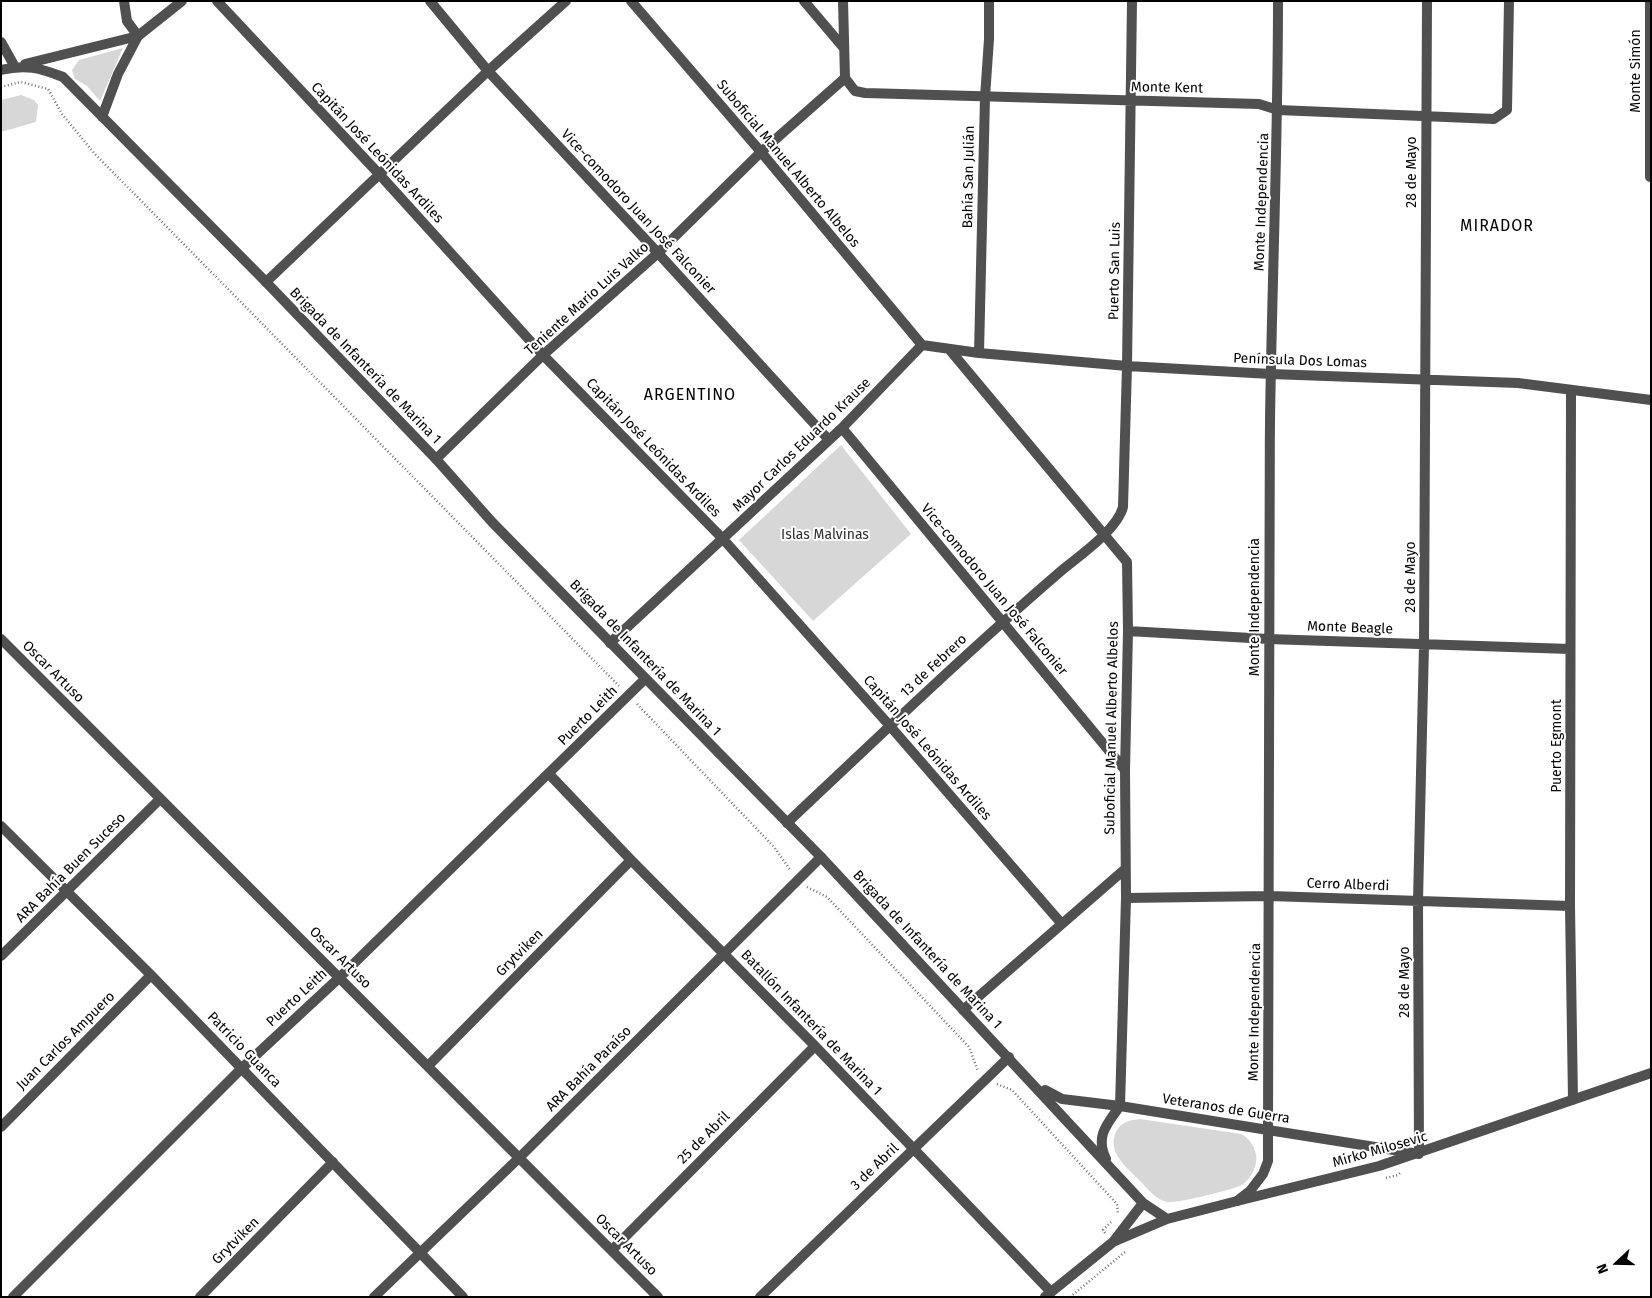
<!DOCTYPE html>
<html>
<head>
<meta charset="utf-8">
<style>
  body { margin:0 }
  #map { position:relative; width:1652px; height:1298px; overflow:hidden; background:#fff; font-family:"Fira Sans",sans-serif }
  canvas { display:block }
  .frame { position:absolute; inset:0; border:2px solid #000; pointer-events:none }
  .north { position:absolute; left:1592px; top:1238px; width:50px; height:50px; -webkit-text-stroke:4px #fff; paint-order:stroke; rotate:249deg; font-size:14px; font-weight:700; line-height:20px; text-align:center; color:#000 }
  .north::after { content:''; display:block; margin:auto; width:18px; height:22px; background:#000; clip-path:polygon(50% 0,100% 100%,50% 72%,0 100%) }
</style>
</head>
<body>
<div id="map">
<canvas width="1652" height="1298"></canvas>
<div class="frame"></div>
<div class="north">N</div>
</div>
<script>
const ctx = document.querySelector('canvas').getContext('2d');
ctx.lineJoin = 'round';
function fillPath(path, color) { ctx.fillStyle = color; ctx.fill(path, 'evenodd'); }
function stroke(path, color, width, dash) { ctx.strokeStyle = color; ctx.lineWidth = width; ctx.lineCap = dash ? 'butt' : 'round'; ctx.setLineDash(dash || []); ctx.stroke(path); }
function write(font, color, halo, rows, align = 'center') {
  ctx.font = font + ' "Fira Sans",sans-serif'; ctx.lineWidth = 4; ctx.setLineDash([]); ctx.textBaseline = 'middle'; ctx.strokeStyle = halo; ctx.fillStyle = color; for (const [text, x, y, turn = 0] of rows) {
    ctx.save(); ctx.translate(x, y); ctx.rotate((+turn || 0) * Math.PI / 180); ctx.textAlign = isNaN(turn) ? turn : align; if (halo) ctx.strokeText(text, 0, 0); ctx.fillText(text, 0, 0); ctx.restore();
  }
}
fillPath(new Path2D(`
  M123,48L100,101L87,86L75,79L72,70L79,60Z
  M21,95L34,100L38,105L36,122L1,132V100Z
  M841,445L911,534L813,621L739,540Z
  M1140,1119L1241,1134C1249,1138 1254,1145 1256,1155C1258,1166 1251,1178 1242,1185C1235,1189 1175,1204 1167,1202C1156,1200 1148,1189 1140,1181C1127,1167 1105,1152 1117,1130C1122,1122 1130,1120 1140,1119Z`), '#d7d7d7');
stroke(new Path2D(`
  M1,87L21,82L48,89L62,114L94,153L619,686
  M637,704L774,847L791,871
  M807,887L827,897L969,1047L978,1071
  M997,1084L1012,1090L1117,1204L1118,1214
  M1386,1178L1398,1175L1401,1172
  M1105,1233L1103,1230L1111,1222
  M1070,1297L1125,1252`), '#727272', 2.5, [1, 2.5]);
stroke(new Path2D(`
  M124,1L127,21L138,36
  M217,1L380,175L543,355L723,539L890,726L1061,923
  M430,1L488,71L658,253L829,440
  M631,1L761,152L922,345
  M804,1L843,47
  M843,1L845,78
  M1278,1C1278,141 1272,281 1270,421C1268,657 1270,893 1268,1130L1419,1154
  M1,42L15,67
  M845,78L855,91L865,93L1259,104L1278,110L1494,119L1507,110L1509,1
  M1650,177V1
  M266,282L488,71L566,1
  M922,345L979,353L1127,366L1271,374L1518,383L1651,400
  M949,349L1127,562L1128,631L1125,770L1126,898L1120,1106
  M979,353L985,97L989,39V1
  M1571,391L1570,906L1573,1100
  M842,428L1125,770
  M436,459L543,355L658,253L761,152L845,78
  M1128,631L1268,639L1570,649
  M1,639L658,1297
  M610,643L842,428L922,345
  M549,774L631,860L815,1046L1051,1292
  M787,823C877,738 967,652 1061,571C1079,556 1117,530 1123,507L1127,366L1132,1
  M1,826L151,975L463,1297
  M1126,898L1270,896L1570,906
  M1,956L160,799
  M963,1010L1124,870
  M428,1066L631,860
  M1,1127L151,975
  M1419,1154L1418,901L1424,645L1427,1
  M1237,1201L1379,1166L1651,1073
  M612,1250L815,1046
  M13,1297L242,1068L340,977L645,679
  M200,1297L333,1162
  M374,1297L520,1157L821,857
  M760,1297L1009,1057`), '#505050', 10);
stroke(new Path2D(`
  M25,64L138,36L182,1
  M1,70C26,64 40,68 63,77L266,282L436,459L492,522L821,857L1143,1203L1167,1219
  M102,117L118,74L138,36
  M1045,1090L1062,1099L1120,1106L1268,1130V1161L1263,1174L1250,1191L1237,1201L1167,1219L1113,1242
  M1106,1159C1095,1136 1107,1124 1120,1106
  M1045,1297L1113,1242L1143,1203`), '#505050', 10);
write('14px', '#000', '#fff', [
  ["Monte Simón",1636,71,-90],
  ["Monte Kent",1167,88,1],
  ["Capitán José Leónidas Ardiles",377,153,47],
  ["Suboficial Manuel Alberto Albelos",788,164,50],
  ["28 de Mayo",1412,172,-90],
  ["Bahía San Julián",969,177,-89],
  ["Monte Independencia",1262,202,-88],
  ["Vice-comodoro Juan José Falconier",638,212,47],
  ["Puerto San Luis",1115,271,-89],
  ["Teniente Mario Luis Valko",587,299,-42],
  ["Península Dos Lomas",1300,361,2],
  ["Brigada de Infantería de Marina 1",365,366,46],
  ["Mayor Carlos Eduardo Krause",802,445,-44],
  ["Capitán José Leónidas Ardiles",653,448,46],
  ["28 de Mayo",1411,577,-90],
  ["Vice-comodoro Juan José Falconier",994,590,50],
  ["Monte Independencia",1255,607,-90],
  ["Monte Beagle",1350,628,2],
  ["Brigada de Infantería de Marina 1",645,658,46],
  ["13 de Febrero",934,666,-43],
  ["Oscar Artuso",53,672,45],
  ["Puerto Leith",588,716,-45],
  ["Suboficial Manuel Alberto Albelos",1112,728,-89],
  ["Puerto Egmont",1557,746,-90],
  ["Capitán José Leónidas Ardiles",927,748,49],
  ["ARA Bahía Buen Suceso",71,868,-45],
  ["Cerro Alberdi",1348,885,2],
  ["Brigada de Infantería de Marina 1",927,950,47],
  ["Grytviken",520,953,-45],
  ["Oscar Artuso",340,958,45],
  ["28 de Mayo",1405,982,-90],
  ["Puerto Leith",297,998,-43],
  ["Monte Independencia",1255,1012,-89],
  ["Batallón Infantería de Marina 1",811,1023,46],
  ["Juan Carlos Ampuero",66,1041,-45],
  ["Patricio Guanca",244,1050,46],
  ["ARA Bahía Paraíso",589,1069,-45],
  ["Veteranos de Guerra",1226,1109,9],
  ["25 de Abril",704,1138,-45],
  ["Mirko Milosevic",1380,1150,-16],
  ["3 de Abril",875,1167,-44],
  ["Grytviken",236,1241,-45],
  ["Oscar Artuso",626,1245,45]
]);
write('14px', '#2e2e2e', '#fff', [
  ["Islas Malvinas",825,535]
]);
ctx.letterSpacing = '1px';
write('16px', '#000', '#fff', [
  ["MIRADOR",1497,227],
  ["ARGENTINO",690,396]
]);
ctx.letterSpacing = '0px';
</script>
</body>
</html>
